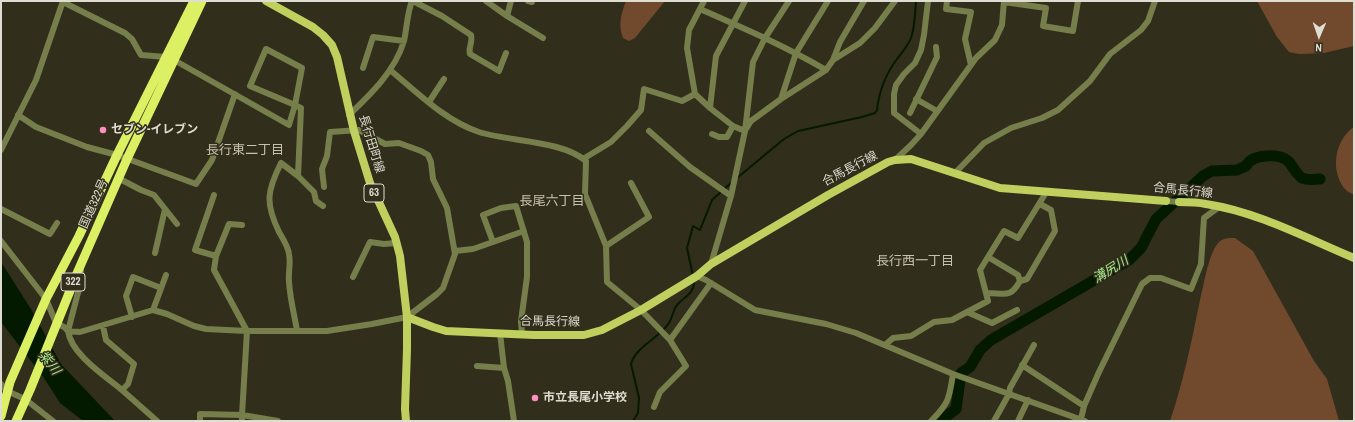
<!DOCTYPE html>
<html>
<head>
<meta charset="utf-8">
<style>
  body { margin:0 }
  #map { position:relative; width:1355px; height:422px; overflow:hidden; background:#322e1c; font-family:"Archivo Narrow",sans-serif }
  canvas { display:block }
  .frame { position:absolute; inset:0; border:2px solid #dfdcd1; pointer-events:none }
  .north { position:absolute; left:1299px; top:16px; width:40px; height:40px; -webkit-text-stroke:3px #322e1c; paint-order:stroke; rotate:182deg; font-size:11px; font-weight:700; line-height:16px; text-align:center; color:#dfdcd1 }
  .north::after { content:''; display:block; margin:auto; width:14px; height:18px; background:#dfdcd1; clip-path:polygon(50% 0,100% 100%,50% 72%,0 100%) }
</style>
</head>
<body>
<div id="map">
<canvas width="1355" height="422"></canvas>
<div class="frame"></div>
<div class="north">N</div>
</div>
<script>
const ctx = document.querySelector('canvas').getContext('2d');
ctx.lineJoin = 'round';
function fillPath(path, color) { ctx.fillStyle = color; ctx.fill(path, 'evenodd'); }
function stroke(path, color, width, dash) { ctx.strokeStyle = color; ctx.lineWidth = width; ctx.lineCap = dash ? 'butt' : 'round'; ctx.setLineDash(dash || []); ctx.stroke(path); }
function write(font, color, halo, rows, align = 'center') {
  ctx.font = font + ' "Archivo Narrow","Noto Sans JP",sans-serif'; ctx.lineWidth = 3; ctx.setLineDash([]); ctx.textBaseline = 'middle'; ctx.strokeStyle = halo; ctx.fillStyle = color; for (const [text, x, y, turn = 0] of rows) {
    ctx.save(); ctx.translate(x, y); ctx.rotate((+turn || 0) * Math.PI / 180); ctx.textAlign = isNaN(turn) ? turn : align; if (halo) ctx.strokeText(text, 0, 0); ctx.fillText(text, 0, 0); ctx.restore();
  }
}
fillPath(new Path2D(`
  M626,1H665L635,38L629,41L623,38C618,25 621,14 626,1Z
  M1257,1H1354V46L1324,53L1299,54L1289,52L1277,37Z
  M1354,127V195C1351,193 1346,191 1344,188C1330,169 1335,140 1354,127Z
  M1235,238L1253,251L1314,361L1327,379L1339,421H1170C1183,383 1191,344 1199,305C1203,289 1208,255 1218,243C1223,238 1228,238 1235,238Z`), '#714a2e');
fillPath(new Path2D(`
  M1,262L31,309L61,364L115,421H83L60,403L44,378L1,322Z`), '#041a00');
stroke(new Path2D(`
  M737,178L784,139L798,131L862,117L875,113L877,110C879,91 885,75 897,59C902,52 908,46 911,38C915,27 915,13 916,1
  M693,276L687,248L693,226L700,230L712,200L732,182
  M633,421L638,413L639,398L631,364C635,349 654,340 664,329C667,326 671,320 672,316C674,312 674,308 677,305C684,297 695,293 694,281`), '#041a00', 2);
stroke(new Path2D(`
  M940,421L956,409L961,373L970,367L980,350L991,340L1129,260L1141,248L1156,219L1203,176L1212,171L1237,170L1246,166C1252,154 1279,153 1288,161C1293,166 1296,174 1302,178C1309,181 1314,179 1320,179`), '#041a00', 11);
stroke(new Path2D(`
  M413,1L442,16L471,35C473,44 468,46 470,54L499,71L506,53
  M486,1L507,16L543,38
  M528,1L532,2
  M704,1L689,30L687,48L695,94L710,108L733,126L745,131
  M947,1L946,9L971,12L965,39L971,65
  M63,2L125,33L132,39L141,55L166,57L174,60L289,125L295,105L250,86L266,49L302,68L295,105L301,108L298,176L281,163C267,191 265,203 279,232C283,239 288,246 289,254C291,264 288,272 289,282C290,298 294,314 297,330
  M1004,2L1046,8L1043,26L1073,31L1078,1
  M700,9C743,28 785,46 826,70
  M507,16L511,1
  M833,60L860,43L875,28L895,1
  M363,68L373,37L404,41
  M390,70C417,92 445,121 479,132C510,142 561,140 586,161L585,194L606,246L607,282L641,310L670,340L686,366L660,392L654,407
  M781,99L796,53L828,1
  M916,99L937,111
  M429,102L444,79
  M710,108L716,56L745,1
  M910,113L937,57L936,47
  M18,115L36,127L87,147L117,155L196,184L212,160L235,94
  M349,115C371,94 395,71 404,41C407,28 407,13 412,1
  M746,129L751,121L781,99L826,70L833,60L840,42L864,1
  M649,131L690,167L731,196
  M712,134L719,137H727L733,126
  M921,134L894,113V94L896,85L904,74L915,63L921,50L924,35L928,1
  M1,150L36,80L63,1
  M583,159L611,142L627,126L641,110L644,89L682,101L695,94
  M895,160L911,145L921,134L976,58L995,40L1002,25L1004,1
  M955,173L984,143L1011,128L1042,118L1058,110L1090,81L1110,54L1141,30L1148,21L1155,1
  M298,176L314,192L316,201L323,206
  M118,178L141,190L154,195L177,224
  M214,195L195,250L216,256L214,270L247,331L242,415L278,421
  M1166,201L1179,202
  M1,209L50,234L57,223
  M1,241L46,299L56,323L64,327L68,331L80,332L153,310L167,314L194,326L206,329L247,331H327L372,324L407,317L437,294L443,288L455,254L447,208L433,179L431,162L428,155L421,151L399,143L385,144L359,130L330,132L327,156L322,169L324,187
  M606,246L649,217L631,183
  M455,251L473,249L493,242
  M155,253L165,209
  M216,256L229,224L242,225
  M988,257L1018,275L1020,281L1027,279L1055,231L1051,210L1040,204
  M711,264L731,196L745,131L753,62L765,38L789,1
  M81,270L80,285L68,331C71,354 105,376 122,390
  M697,276L706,280L755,310L826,324L856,333L953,374L1085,421
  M353,277L370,242L384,244L396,243
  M986,293C1005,293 1010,299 1020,281
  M153,310L166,275
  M967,312L988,301L980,270L1004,231L1018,238L1047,191
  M132,317L126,296L133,277L161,288
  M103,326L106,340L134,364L128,384L122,390L157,421
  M500,333L504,368L508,381L514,421
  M522,334L521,321L527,277V242L516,206L501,208L483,215L493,242L524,231
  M670,340L711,283
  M885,345L893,338L911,336L934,322L952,320L967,312L992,323L1017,310
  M1022,365L1084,406
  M477,366L504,368
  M1,384L7,391L25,399L53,421
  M1081,419L1084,406L1099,372L1142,284L1150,278H1161L1191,289L1201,264L1204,218L1219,207
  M200,421V414L242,415V421
  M931,421C949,403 949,399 953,374
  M994,421L1009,394L1010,388L1034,345
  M1018,421L1028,400`), '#767f4b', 6);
stroke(new Path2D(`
  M266,1L313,27L323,35L332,45L337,57L354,131L370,183L395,237L400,256L407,317V349L405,409L406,421
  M1179,202C1188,202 1197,202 1206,204C1258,212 1306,238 1354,258
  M407,317L433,327L446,331L534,335H584L602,330L641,310L697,276L711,264L828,195L888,162L895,160L911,159L1000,188L1166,201`), '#bfd05e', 8);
stroke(new Path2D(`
  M1,416L10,382L46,299L79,236L117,155L194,1
  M16,421L30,390L78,271L127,159L202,1`), '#dcf063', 9);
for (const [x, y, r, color] of [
  [103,130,4,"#fe8ebe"],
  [535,398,4,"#fe8ebe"]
]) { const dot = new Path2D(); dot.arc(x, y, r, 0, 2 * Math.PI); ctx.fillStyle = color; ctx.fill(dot); stroke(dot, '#322e1c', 1.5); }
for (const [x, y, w] of [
  [374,193,20],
  [73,282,24]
]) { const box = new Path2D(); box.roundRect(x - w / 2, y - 9, w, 18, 3); ctx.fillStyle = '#322e1c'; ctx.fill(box); stroke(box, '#dfdcd1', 1); }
write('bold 11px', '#dfdcd1', null, [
  ["63",374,193],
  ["322",73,282]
]);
write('bold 12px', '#dfdcd1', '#322e1c', [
  ["セブン-イレブン",111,130],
  ["市立長尾小学校",543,398]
], 'left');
write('12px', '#dfdcd1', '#322e1c', [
  ["長行田町線",371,144,73],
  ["合馬長行線",850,169,-28],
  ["合馬長行線",1183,191,6],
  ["国道322号",94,204,-66],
  ["合馬長行線",550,322,1]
]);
write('13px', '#c6c1ab', '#322e1c', [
  ["長行東二丁目",245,151],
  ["長尾六丁目",552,202],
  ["長行西一丁目",915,262]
]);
write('italic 13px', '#a6e68c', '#322e1c', [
  ["溝尻川",1111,270,-32],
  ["紫川",49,363,52]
]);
</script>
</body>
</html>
